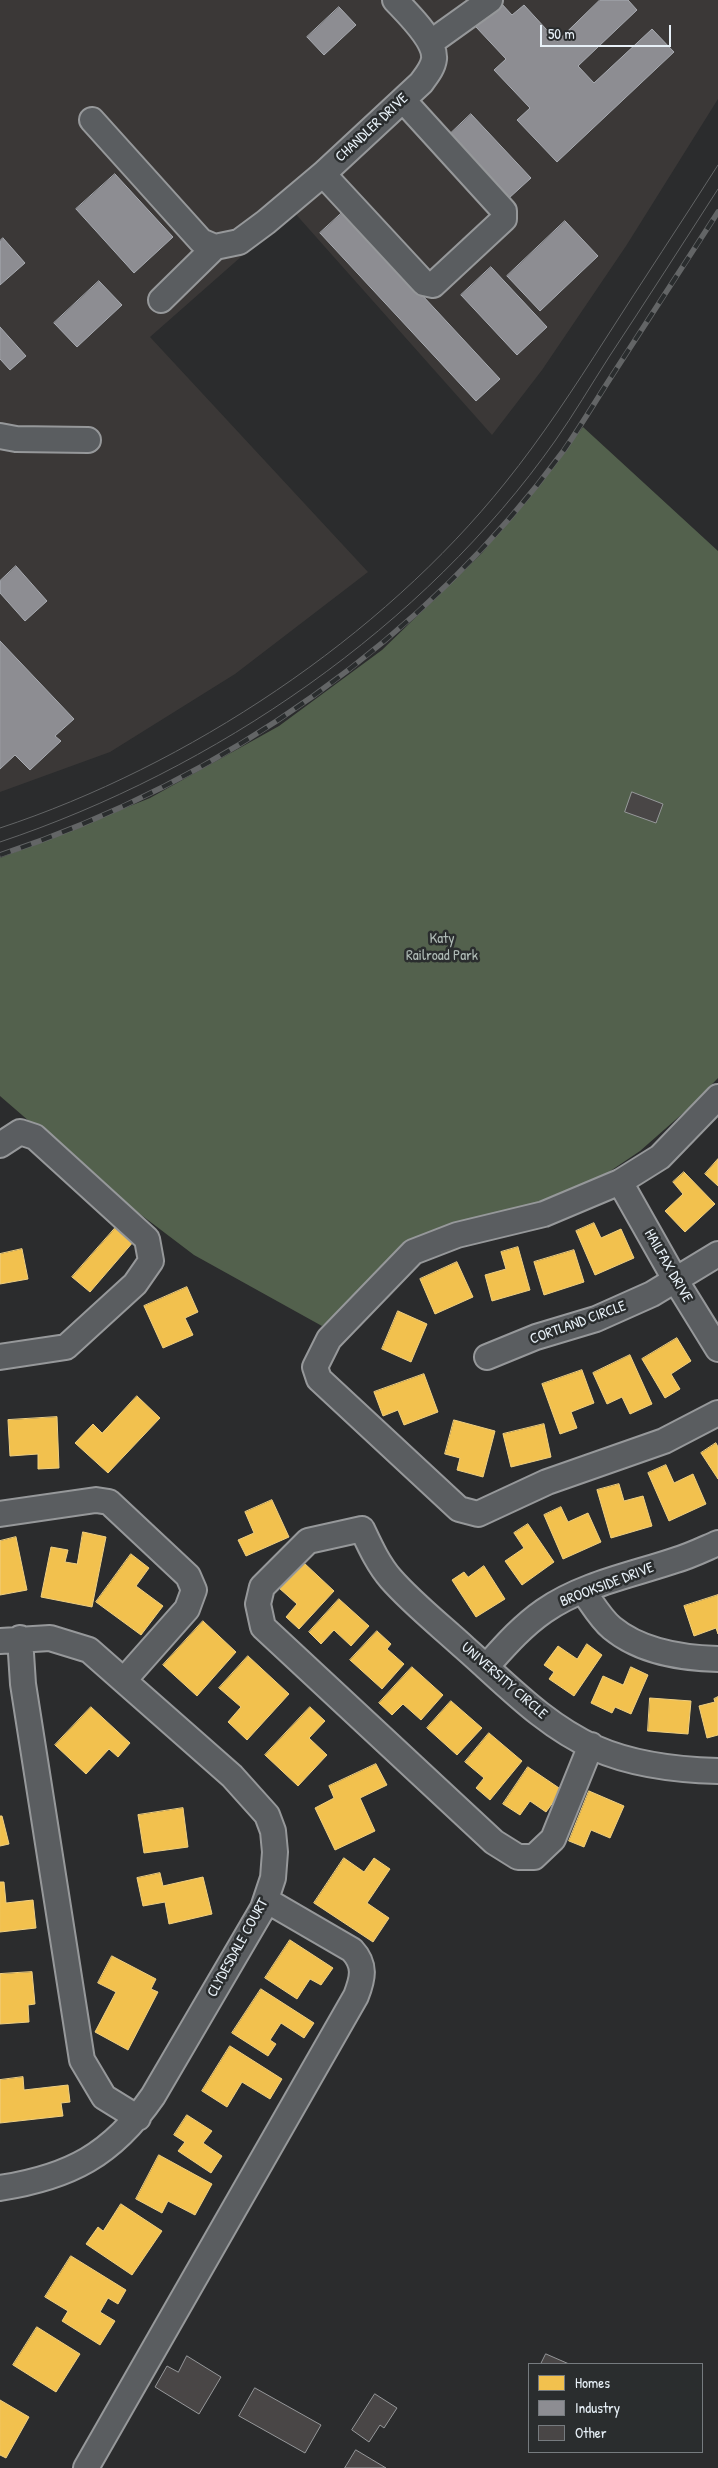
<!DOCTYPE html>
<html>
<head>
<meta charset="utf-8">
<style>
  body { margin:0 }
  #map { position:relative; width:718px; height:2468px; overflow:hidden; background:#2b2c2d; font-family:"Patrick Hand",sans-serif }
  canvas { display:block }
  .legend { position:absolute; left:528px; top:2363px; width:175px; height:90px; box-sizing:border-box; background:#2a2d2e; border:1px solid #767b7f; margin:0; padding:6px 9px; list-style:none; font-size:15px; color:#e8f1f8 }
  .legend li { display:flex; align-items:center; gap:10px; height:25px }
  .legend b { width:25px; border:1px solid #767b7f }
  .scale { position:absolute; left:540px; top:25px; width:131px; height:22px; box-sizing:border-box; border:2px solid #e8f1f8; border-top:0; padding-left:6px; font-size:15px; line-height:18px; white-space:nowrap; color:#e8f1f8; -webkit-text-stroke:4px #2a2d2e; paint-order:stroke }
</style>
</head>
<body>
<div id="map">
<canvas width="718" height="2468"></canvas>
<ul class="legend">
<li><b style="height:14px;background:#f2c14e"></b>Homes</li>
<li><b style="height:14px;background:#8d8d92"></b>Industry</li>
<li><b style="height:14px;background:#494646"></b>Other</li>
</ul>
<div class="scale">50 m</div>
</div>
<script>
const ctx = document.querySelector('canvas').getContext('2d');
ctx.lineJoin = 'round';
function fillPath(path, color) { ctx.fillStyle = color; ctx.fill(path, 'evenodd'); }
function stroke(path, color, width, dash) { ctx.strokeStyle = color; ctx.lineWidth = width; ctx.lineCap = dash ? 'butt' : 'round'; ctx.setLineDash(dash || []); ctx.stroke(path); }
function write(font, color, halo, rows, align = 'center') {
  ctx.font = font + ' "Patrick Hand",sans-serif'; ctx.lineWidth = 5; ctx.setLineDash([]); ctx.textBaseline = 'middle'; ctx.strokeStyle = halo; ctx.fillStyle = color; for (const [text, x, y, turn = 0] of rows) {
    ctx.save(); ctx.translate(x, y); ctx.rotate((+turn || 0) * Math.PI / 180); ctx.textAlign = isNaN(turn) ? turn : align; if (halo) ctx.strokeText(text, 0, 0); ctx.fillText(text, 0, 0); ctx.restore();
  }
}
fillPath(new Path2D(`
  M0,0H718V99L626,246L542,370L492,435L293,211L150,337L368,572L235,674L110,752L0,792Z`), '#3b3837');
fillPath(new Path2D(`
  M583,427L718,551V1078L690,1107L640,1151L588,1186L402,1252L322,1326L194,1255L111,1192L0,1096V858L150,798L279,726L382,650L482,553Z`), '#53614d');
const homes = new Path2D(`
  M718,1159V1186L705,1174Z
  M684,1172L715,1204L685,1232L665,1211L683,1194L673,1182Z
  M594,1223L601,1238L621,1229L634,1258L595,1275L576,1231Z
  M117,1226L134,1241L90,1292L72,1277Z
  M518,1247L530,1290L492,1301L485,1275L506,1269L501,1252Z
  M22,1249L28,1279L0,1284V1254Z
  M574,1250L584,1282L544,1295L534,1262Z
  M457,1262L473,1297L435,1314L420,1279Z
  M187,1287L198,1312L185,1318L193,1335L163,1348L144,1306Z
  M398,1311L427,1324L411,1362L382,1349Z
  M677,1338L691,1361L671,1374L680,1389L665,1398L642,1359Z
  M630,1355L652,1404L630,1414L622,1397L607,1404L593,1373Z
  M582,1370L594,1403L571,1412L577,1428L560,1434L542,1384Z
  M424,1374L438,1412L404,1425L398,1410L383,1416L374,1392Z
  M137,1396L160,1418L108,1473L75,1443L93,1424L102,1433Z
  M57,1417L59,1468L38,1469V1454L10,1456L8,1420Z
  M454,1420L495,1431L483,1477L457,1470L460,1458L445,1454Z
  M544,1424L551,1457L511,1467L503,1434Z
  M716,1443L718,1447V1479L701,1453Z
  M666,1465L674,1483L693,1474L706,1504L669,1521L648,1473Z
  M619,1484L624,1501L643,1496L652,1526L611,1538L597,1490Z
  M272,1500L289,1537L246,1556L238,1540L254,1533L245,1512Z
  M561,1507L568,1522L588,1513L601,1542L563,1559L544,1515Z
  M528,1524L554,1562L522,1585L505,1561L524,1548L514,1533Z
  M83,1532L106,1537L92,1607L41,1597L51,1547L68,1550L65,1562L77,1564Z
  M16,1537L27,1590L0,1595V1541Z
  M131,1554L149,1568L136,1586L163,1606L141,1635L96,1602Z
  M303,1562L334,1591L299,1629L286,1617L297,1604L279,1588Z
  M484,1566L505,1599L476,1617L452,1580L464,1572L468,1577Z
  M718,1595V1634L716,1628L694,1636L684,1606Z
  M339,1599L369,1626L351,1646L334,1630L321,1644L309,1632Z
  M203,1621L236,1652L197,1696L163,1665Z
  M377,1631L391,1644L387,1649L404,1664L382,1689L350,1660Z
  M587,1644L602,1655L574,1696L549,1679L554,1672L544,1665L558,1646L577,1659Z
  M248,1656L289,1694L247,1740L228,1722L241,1707L219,1688Z
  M412,1667L443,1695L421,1720L403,1704L392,1715L379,1703Z
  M631,1667L648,1675L631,1714L615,1707L612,1713L591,1703L603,1676L623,1685Z
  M718,1697V1735L707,1738L699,1706L715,1702L714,1699Z
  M650,1698L691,1701L688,1734L648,1731Z
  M451,1701L482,1728L457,1755L427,1728Z
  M91,1707L130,1743L118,1757L109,1749L86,1774L55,1745Z
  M310,1707L325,1721L309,1738L327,1755L298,1786L265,1755Z
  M489,1733L522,1761L490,1800L476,1788L484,1778L465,1762Z
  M376,1764L387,1785L360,1798L375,1831L335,1850L315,1808L334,1798L329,1786Z
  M528,1767L562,1790L546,1812L530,1801L520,1815L503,1804Z
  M589,1791L624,1806L610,1838L591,1830L584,1847L569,1841Z
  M183,1808L188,1847L144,1853L138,1815Z
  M0,1816H2L9,1844L0,1846Z
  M344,1858L364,1872L374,1858L390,1869L367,1903L389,1918L373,1942L314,1903Z
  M160,1873L163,1886L203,1877L212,1914L169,1924L165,1902L143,1906L137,1878Z
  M0,1882H4L6,1903L33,1900L36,1928L0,1932Z
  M290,1940L333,1968L321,1985L310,1979L297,1999L265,1978Z
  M112,1956L156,1979L151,1989L158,1992L128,2050L95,2032L116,1992L98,1983Z
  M32,1972L35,2004L28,2005L29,2022L0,2024V1974Z
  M261,1989L314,2023L304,2038L281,2023L270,2040L276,2044L268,2056L232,2033Z
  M230,2046L282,2079L270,2099L242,2082L227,2107L202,2091Z
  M23,2077L24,2090L68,2085L70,2102L61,2103L63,2116L0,2123V2080Z
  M187,2115L212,2131L203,2143L222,2156L211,2173L178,2151L185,2142L174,2135Z
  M159,2155L212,2184L195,2215L168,2201L162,2213L136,2199Z
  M121,2204L162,2231L132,2275L86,2244L98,2227L103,2231Z
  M71,2256L126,2290L118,2304L108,2298L100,2312L115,2321L100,2345L62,2321L68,2311L45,2297Z
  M37,2327L80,2354L56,2392L13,2365Z
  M0,2400L29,2417L6,2458L0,2455Z`);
fillPath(homes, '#f2c14e');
stroke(homes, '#efcf81', 1);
const industry = new Path2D(`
  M600,0H628L637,10L578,66L594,83L652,29L674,52L557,162L517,120L530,108L494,70L506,59L476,27L501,3L512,15L524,5L557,41Z
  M339,7L356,25L324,55L307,37Z
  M471,114L531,178L508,199L449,135Z
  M115,174L173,237L134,273L76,209Z
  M344,211L500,379L476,401L320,233Z
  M565,221L598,256L540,311L507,276Z
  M3,238L25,263L0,285V241Z
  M491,267L547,327L517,355L461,295Z
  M99,281L122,305L77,347L54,323Z
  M0,327L26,356L10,370L0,359Z
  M16,566L47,601L25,621L0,593V581Z
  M0,641L74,719L55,736L61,741L30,770L15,755L0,769Z`);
fillPath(industry, '#8d8d92');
stroke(industry, '#a8abb1', 1);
const building = new Path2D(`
  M632,792L663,804L656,823L625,812Z
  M546,2354L569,2364H541Z
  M187,2356L221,2377L199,2414L155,2387L167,2366L178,2372Z
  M255,2388L321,2425L305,2453L239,2416Z
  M375,2394L397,2408L384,2428L380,2425L369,2442L352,2430Z
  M356,2450L386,2468H345Z`);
fillPath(building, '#494646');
stroke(building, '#96989a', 1);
const minor = new Path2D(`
  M430,43L490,0
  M92,120L201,241L215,247
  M323,174L424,283L433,285L504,219V211L403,100
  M161,300L215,247L239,242L266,222L323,174L421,83C426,76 433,68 434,59C436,40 407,13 395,0
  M0,436L16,439L88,440
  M718,1097L660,1157L620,1182L544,1214L457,1235L413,1252L329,1339L315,1367L319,1379L459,1509L478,1514L547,1482L664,1441L718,1413
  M0,1145L20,1132L35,1137L147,1239L151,1261L135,1284L66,1347L0,1357
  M620,1182L676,1281L718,1349
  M487,1357L536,1337L596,1319L652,1294L718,1254
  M0,1514L96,1500L109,1502L188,1576L194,1590L187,1609L125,1679
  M583,1591C592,1603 600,1618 612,1628C641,1652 681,1658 718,1659
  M20,1638L23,1684L82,2060L104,2097L138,2118
  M0,1641L50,1638L89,1650L232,1776L267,1815L273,1831L275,1852L273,1878L263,1908L153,2096C112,2155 70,2177 0,2188
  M486,1667C504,1647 521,1627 544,1611C583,1584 632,1575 676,1560C690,1556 704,1549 718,1543
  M591,1745L553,1839L534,1857H518L494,1842L263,1627L258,1604L262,1587L308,1541L362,1529C370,1546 378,1564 391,1579C413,1604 441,1626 466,1649C507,1685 544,1725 595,1748C631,1764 679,1770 718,1771
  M86,2468L356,1996C363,1978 366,1965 352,1950L266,1900`);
stroke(minor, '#96989a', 28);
stroke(minor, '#5a5d60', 24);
stroke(new Path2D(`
  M0,828C188,766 381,638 505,483C542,437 574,388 606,338C643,280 681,223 718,165
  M0,842C215,770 424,627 555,441C574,414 591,385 609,357C646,301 682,245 718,189`), '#636566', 1);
const rail = new Path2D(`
  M0,855C222,781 425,640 564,450C582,424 598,397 615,371C649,318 684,265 718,212`);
stroke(rail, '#636566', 5.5);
stroke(rail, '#2a2d2e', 4, [11]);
write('15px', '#e8f1f8', '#2a2d2e', [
  ["CHANDLER DRIVE",372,128,-43],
  ["HAILFAX DRIVE",668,1266,60],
  ["CORTLAND CIRCLE",578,1323,-20],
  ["BROOKSIDE DRIVE",607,1585,-21],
  ["UNIVERSITY CIRCLE",504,1681,41],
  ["CLYDESDALE COURT",238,1948,-61]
]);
write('15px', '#afbbb6', '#2a2d2e', [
  ["Katy",442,939],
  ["Railroad Park",442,956]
]);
</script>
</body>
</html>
